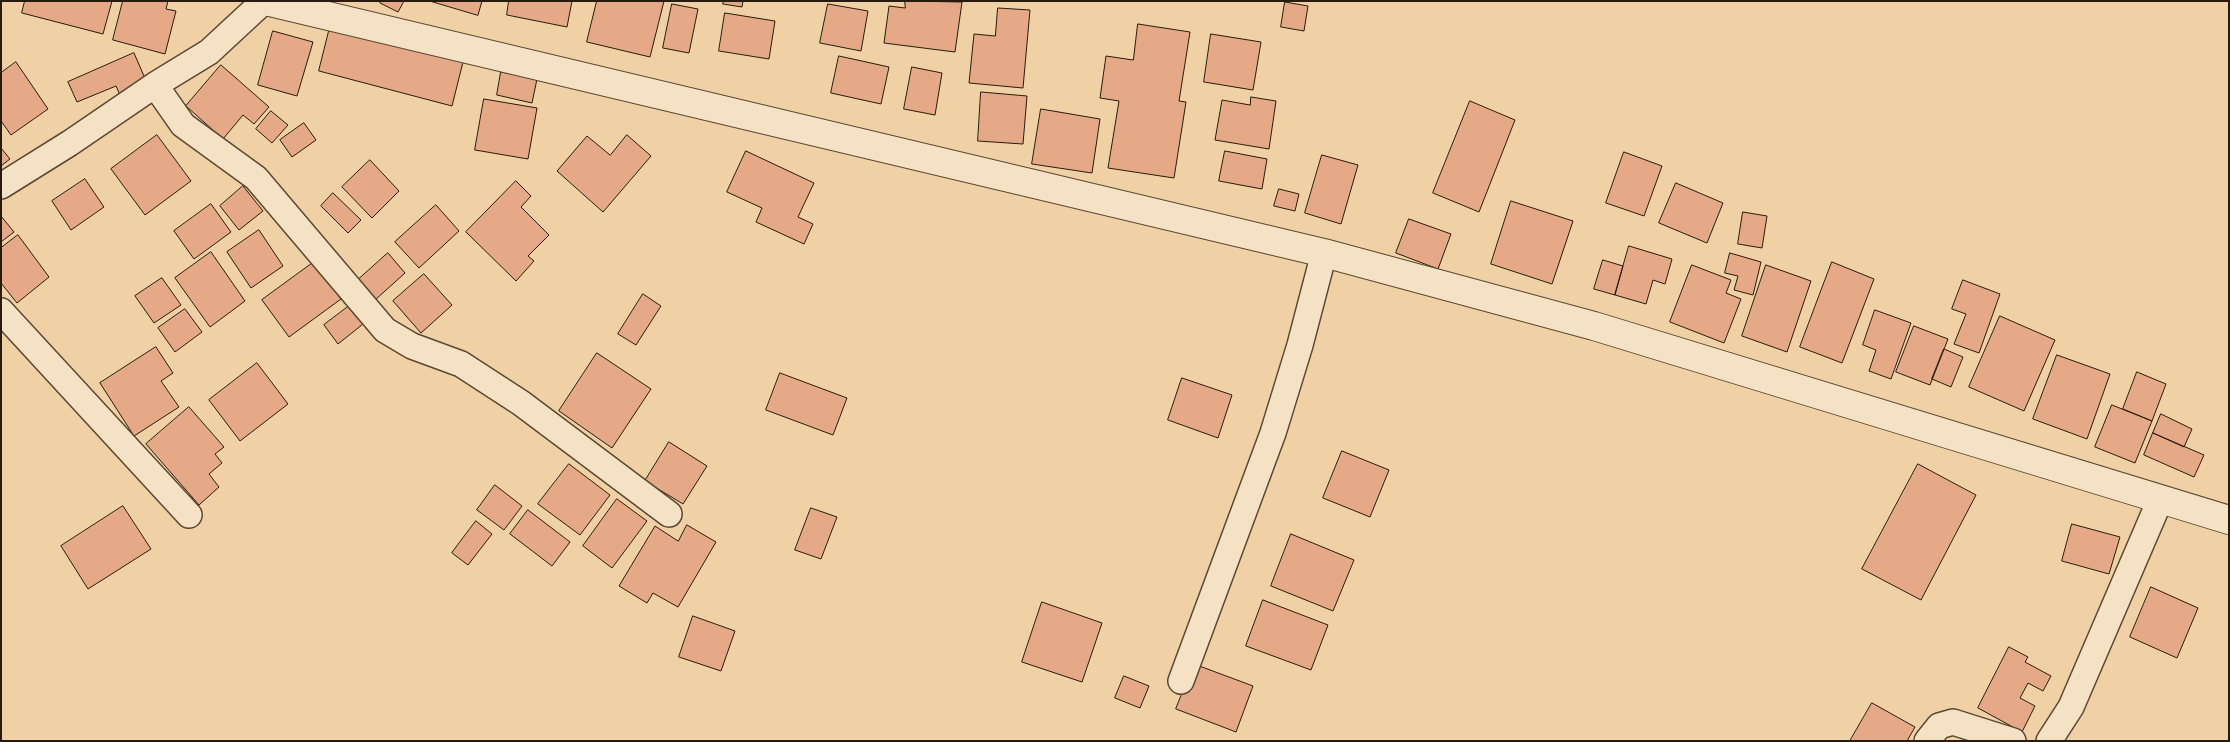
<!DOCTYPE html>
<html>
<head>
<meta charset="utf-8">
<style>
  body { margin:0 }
  #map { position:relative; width:2230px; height:742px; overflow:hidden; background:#f0d1a5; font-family:"Gentium Book Plus",serif }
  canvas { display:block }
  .frame { position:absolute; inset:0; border:2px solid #281b0d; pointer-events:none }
</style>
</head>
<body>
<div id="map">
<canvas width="2230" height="742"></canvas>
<div class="frame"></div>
</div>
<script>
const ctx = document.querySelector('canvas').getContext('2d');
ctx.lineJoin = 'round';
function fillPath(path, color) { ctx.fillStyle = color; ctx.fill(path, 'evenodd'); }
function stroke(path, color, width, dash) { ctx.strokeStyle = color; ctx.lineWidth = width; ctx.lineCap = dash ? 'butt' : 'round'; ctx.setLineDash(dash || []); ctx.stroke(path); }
const building = new Path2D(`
  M25,1H112L103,34L22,13Z
  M123,1H168L166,9L176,11L165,54L113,40Z
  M381,1H404L398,12L380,3Z
  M430,1H482L478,15Z
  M509,1H572L567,27L507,15Z
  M597,1H664L650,57L587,42Z
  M724,1H743L742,7L723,4Z
  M905,1L962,2L955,52L884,43L889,6L905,8Z
  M1285,2L1308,6L1304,31L1281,27Z
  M672,4L698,9L689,53L663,48Z
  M828,4L868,11L861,51L820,43Z
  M998,8L1030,10L1023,88L969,83L974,34L995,36Z
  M725,13L775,21L769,59L719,51Z
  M1138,24L1190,32L1179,101L1186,102L1174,178L1108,168L1119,101L1100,98L1106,56L1133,60Z
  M330,27L463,62L452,106L319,71Z
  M273,31L313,42L297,96L258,85Z
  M1211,34L1261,42L1253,90L1204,82Z
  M134,53L147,83L120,95L116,86L77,102L68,82Z
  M839,56L889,67L881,104L831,93Z
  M16,62L48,109L11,135L1,121V73Z
  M221,65L269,107L254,124L243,115L223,139L186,106Z
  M912,67L942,73L935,115L904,109Z
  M501,72L537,79L532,103L497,95Z
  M981,92L1027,96L1023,144L978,141Z
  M1251,97L1276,101L1269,149L1215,140L1222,100L1250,105Z
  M484,99L537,108L528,159L475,150Z
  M1470,101L1515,120L1479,212L1433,193Z
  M1041,109L1100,119L1092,173L1032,164Z
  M271,111L288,125L272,143L256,129Z
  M304,123L316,140L292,157L280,140Z
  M157,135L191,181L145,215L111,169Z
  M627,135L651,156L603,212L557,171L587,136L610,155Z
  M1,148L10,159L1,166Z
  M746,151L814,183L798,217L813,224L804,244L756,222L762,208L727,192Z
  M1225,151L1267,159L1262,189L1219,181Z
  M1624,152L1662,166L1644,216L1606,203Z
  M1322,155L1358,165L1341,224L1305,213Z
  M370,160L399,191L372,218L342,187Z
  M85,179L104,207L71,230L52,201Z
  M516,181L531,196L521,207L549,235L528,256L534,261L516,281L466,232Z
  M1676,183L1723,203L1707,243L1659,223Z
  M243,186L263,211L239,230L220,206Z
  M1279,189L1299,194L1295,211L1274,206Z
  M333,193L361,220L348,233L321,206Z
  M1511,201L1573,221L1552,284L1491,264Z
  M211,204L231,232L194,259L174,231Z
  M436,205L459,231L419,268L395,242Z
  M1743,212L1767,216L1762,248L1738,244Z
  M1,216L14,232L1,242Z
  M1409,219L1451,234L1438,269L1396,253Z
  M259,230L283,266L251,288L227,252Z
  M18,235L49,277L17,303L1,283V248Z
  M1629,246L1672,259L1665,284L1653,280L1646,304L1615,295Z
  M211,252L245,301L210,327L175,278Z
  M388,253L405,273L375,300L358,280Z
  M1730,253L1761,262L1753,295L1734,290L1738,276L1725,273Z
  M1603,260L1623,266L1615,295L1594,289Z
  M314,262L341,299L289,337L262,300Z
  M1832,262L1874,279L1842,363L1800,347Z
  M1692,265L1731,280L1726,293L1741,299L1724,343L1670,322Z
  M1766,265L1811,281L1787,352L1742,336Z
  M424,274L452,305L421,333L393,301Z
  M162,278L181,305L154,323L135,296Z
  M1963,280L2000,294L1979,353L1954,344L1966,314L1952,309Z
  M643,294L661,306L636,345L618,334Z
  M349,306L363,324L338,344L324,325Z
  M185,309L202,332L175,352L158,328Z
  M1875,310L1911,323L1891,379L1869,371L1876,350L1863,345Z
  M2000,316L2055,340L2024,411L1969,387Z
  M1914,326L1948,339L1930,385L1896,372Z
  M156,347L173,373L161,381L179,407L134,436L100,383Z
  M1944,349L1963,357L1951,387L1932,379Z
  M597,353L651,389L612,448L559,411Z
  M2057,355L2110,374L2087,439L2033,419Z
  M257,363L288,404L240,441L209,400Z
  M2137,372L2166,384L2152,421L2123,409Z
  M780,373L847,398L833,435L766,410Z
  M1182,378L1232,395L1218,438L1168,420Z
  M2112,405L2152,421L2135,463L2095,447Z
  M189,407L224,447L215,454L222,463L209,474L219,487L199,505L146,444Z
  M2161,414L2192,429L2184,447L2153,433Z
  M2153,433L2204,455L2194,477L2144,455Z
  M669,442L707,466L683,504L645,481Z
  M1342,451L1389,470L1370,517L1323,498Z
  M569,464L610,495L580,535L538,504Z
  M1918,464L1976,495L1921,600L1862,569Z
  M495,485L522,506L504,530L477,510Z
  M617,499L647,521L612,568L583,546Z
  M123,506L151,549L88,589L61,546Z
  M811,508L837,517L821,559L795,550Z
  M528,510L570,542L552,566L510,534Z
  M476,521L492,534L468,565L452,553Z
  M2072,524L2120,537L2109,574L2062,561Z
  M687,525L716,542L678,607L653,593L647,603L619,586L655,526L678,541Z
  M1291,534L1354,560L1333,611L1271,586Z
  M2151,587L2198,608L2177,658L2130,637Z
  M1263,600L1328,625L1311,670L1246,646Z
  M1042,602L1102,623L1082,682L1022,662Z
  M693,616L735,631L721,671L679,657Z
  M2009,647L2028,657L2025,662L2051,676L2043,691L2028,683L2020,698L2035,706L2022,732L1978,708Z
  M1194,664L1253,686L1236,732L1176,709Z
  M1124,676L1149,686L1140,708L1115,698Z
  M1872,703L1915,727L1907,741H1850Z`);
fillPath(building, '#e5a988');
stroke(building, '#281b0d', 1);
const minor = new Path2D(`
  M155,85L183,125L256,178L385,330L412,346L461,364L521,403L669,514
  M1,186L70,143L155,85L209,52L264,1
  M1,311L189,515
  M1181,681L1273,433L1300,345L1324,253
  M1927,741L1939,726L1953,722L2013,741
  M2049,741L2071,707L2160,500`);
const tertiary = new Path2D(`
  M265,1L1324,253L1594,326L2229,520`);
stroke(minor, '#5a4833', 28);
stroke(tertiary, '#5a4833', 30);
stroke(minor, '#f5e1c4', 25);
stroke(tertiary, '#f5e1c4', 28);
</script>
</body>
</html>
